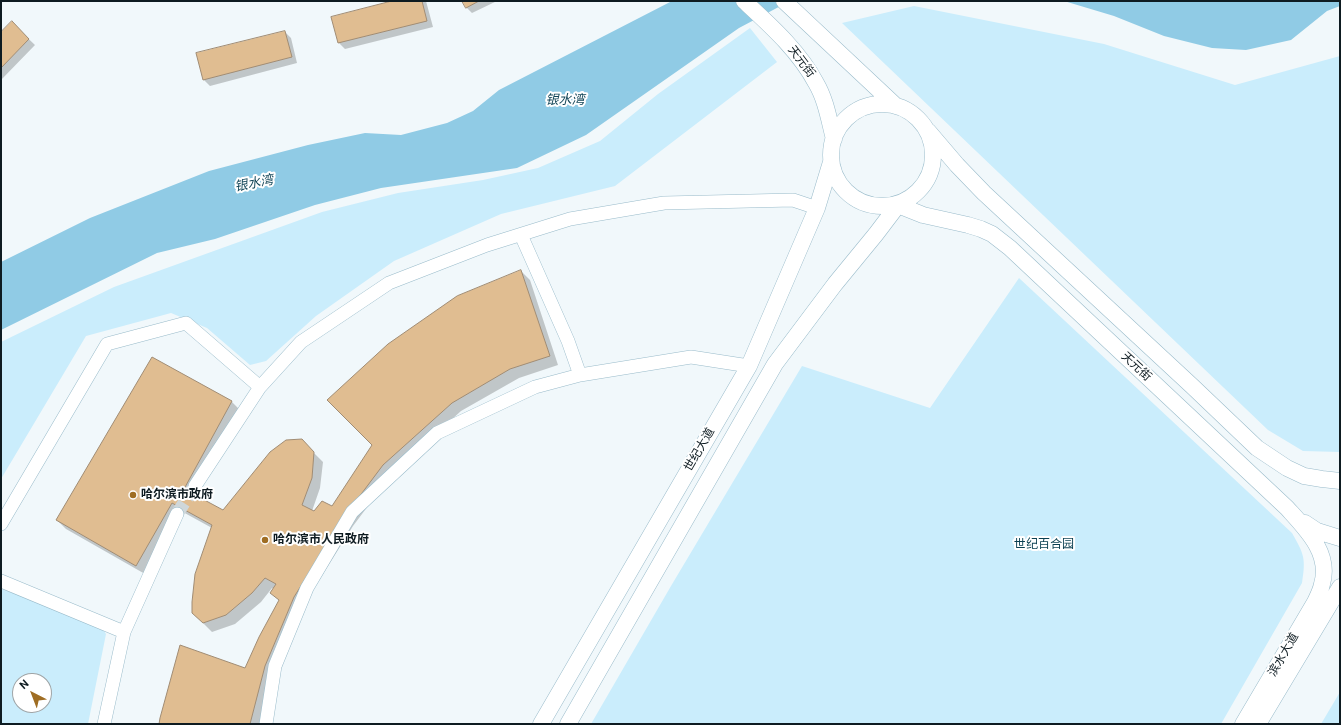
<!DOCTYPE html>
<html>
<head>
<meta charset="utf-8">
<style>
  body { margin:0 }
  #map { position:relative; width:1341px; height:725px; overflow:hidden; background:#f1f8fb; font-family:Roboto,sans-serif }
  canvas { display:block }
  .frame { position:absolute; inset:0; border:2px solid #0e1b21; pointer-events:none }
  .north { position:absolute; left:12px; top:673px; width:40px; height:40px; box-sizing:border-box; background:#fff; border:1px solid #9fa4a6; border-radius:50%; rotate:318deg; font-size:11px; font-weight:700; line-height:16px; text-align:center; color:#0e1b21 }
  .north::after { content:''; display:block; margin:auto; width:14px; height:18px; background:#9f6d23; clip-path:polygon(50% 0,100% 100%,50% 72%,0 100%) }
</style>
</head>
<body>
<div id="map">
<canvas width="1341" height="725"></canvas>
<div class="frame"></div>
<div class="north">N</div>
</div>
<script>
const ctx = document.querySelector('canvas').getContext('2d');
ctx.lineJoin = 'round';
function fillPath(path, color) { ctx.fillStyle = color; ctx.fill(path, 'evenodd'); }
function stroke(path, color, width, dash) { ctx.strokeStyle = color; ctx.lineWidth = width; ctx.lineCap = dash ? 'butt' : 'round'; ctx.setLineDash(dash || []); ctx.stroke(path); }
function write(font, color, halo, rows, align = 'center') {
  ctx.font = font + ' Roboto,"Noto Sans SC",sans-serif'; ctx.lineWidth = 4; ctx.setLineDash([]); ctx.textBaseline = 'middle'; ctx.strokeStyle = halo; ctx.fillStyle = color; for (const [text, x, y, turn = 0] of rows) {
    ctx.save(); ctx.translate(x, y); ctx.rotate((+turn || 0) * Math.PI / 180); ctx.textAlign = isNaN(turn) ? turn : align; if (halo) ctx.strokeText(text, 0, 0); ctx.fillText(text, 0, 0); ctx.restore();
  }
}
fillPath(new Path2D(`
  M914,6L1104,44L1235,85L1340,56V452L1303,451L1268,430L842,23Z
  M750,28L777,62L615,186L501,214L394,261L316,316L266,361L250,365L207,328L171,313L86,336L1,479V342L114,287L322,212L398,193L483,180L538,168L600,141L658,94Z
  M1019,278L1292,533C1304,554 1306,558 1302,583L1221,724H591L671,586L802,366L930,408Z
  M1,589L98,622L106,634L88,724H1ZM20,681H44V705H20Z
  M1340,692V724H1321Z`), '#caedfc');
fillPath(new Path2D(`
  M672,1H790L739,28L586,135L517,168L381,188L315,205L215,239L157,253L1,330V262L90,218L209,171L308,145L365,133L401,135L447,123L473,111L499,90Z
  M1064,1H1340V6L1327,11L1291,40L1246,50L1212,48L1164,36L1114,16Z`), '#90cbe5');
fillPath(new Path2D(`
  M396,1H426L433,27L345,49L339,43L333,17Z
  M463,1H497L472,13L466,7Z
  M12,23L35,45L1,80V34Z
  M285,32L291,38L297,63L210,86L204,80Z
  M521,271L530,280L558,365L519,378L461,411L392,474L353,526L303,606L262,724H160L246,669L280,601L271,593L274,589L272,588L261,602L235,624L212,632L193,613L212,528L181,511L145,574L66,529L57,520L153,359L232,402L241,411L194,496L223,512L311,450L323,462L320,488L312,511L314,512L332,507Z`), '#0003');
const building = new Path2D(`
  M392,1H422L427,21L338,43L331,17Z
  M462,1H479L466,8Z
  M12,21L29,39L1,68V32Z
  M285,31L292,57L203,80L196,53Z
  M521,270L550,356L510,369L452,403L383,465L344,517L294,597L265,666L250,724H159L160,718L180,645L245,668L259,637L279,600L270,593L276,584L265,578L252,593L226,615L203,623L192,613V602L195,574L212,525L172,503L136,566L56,520L152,357L232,401L184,489L223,510L270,452L286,440L302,439L314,452L312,478L302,505L314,511L322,501L332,506L372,445L327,400L388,344L457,296Z`);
fillPath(building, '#e0bd91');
stroke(building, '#a08c74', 1);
stroke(new Path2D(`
  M177,514L195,486`), '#cfd7da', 13, [13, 6]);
const minor = new Path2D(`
  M521,235L568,341L580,375
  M195,486L260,387L301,342L389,283L487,245L570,219L664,203L793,200L817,208
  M1,524L107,344L186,323L260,387
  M1,581L124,632
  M104,724L124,632L177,514
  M266,724L275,666L307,588L352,512L437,433L535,387L580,375L691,357L749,366`);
const major = new Path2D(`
  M744,1C771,26 799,51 816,83C826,100 829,120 834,139
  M784,1L896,106
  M831 155a51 51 0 1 1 102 0a51 51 0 1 1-102 0Z
  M928,131L957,165L984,193L1192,386L1257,448L1287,468L1304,476L1322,479L1340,481
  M1305,523L1317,531L1340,538
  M541,724L749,366L817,208L831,162
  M568,724L775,364L835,284L876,234L898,205L923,215L968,225L981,229L992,234L1010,248L1287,508C1306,529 1331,553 1322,584C1321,590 1318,596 1315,602L1243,724
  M1258,724L1340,587`);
stroke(minor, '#99bbca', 14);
stroke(major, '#99bbca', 17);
stroke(minor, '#fff', 13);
stroke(major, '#fff', 16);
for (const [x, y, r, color] of [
  [133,495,4,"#9f6d23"],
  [265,540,4,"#9f6d23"]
]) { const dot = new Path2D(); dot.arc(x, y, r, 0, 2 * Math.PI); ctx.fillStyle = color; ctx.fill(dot); stroke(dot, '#fff', 1.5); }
write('12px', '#0e1b21', '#fff', [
  ["天元街",801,62,53],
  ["天元街",1136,367,43],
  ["世纪大道",700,450,-60],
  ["滨水大道",1284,655,-60]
]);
write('bold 12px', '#0e1b21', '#fff', [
  ["哈尔滨市政府",141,495],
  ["哈尔滨市人民政府",273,540]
], 'left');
write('12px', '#0a3f51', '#fff', [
  ["世纪百合园",1044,545]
]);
write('italic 13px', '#124557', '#fff', [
  ["银水湾",565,101],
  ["银水湾",254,184,-11]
]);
</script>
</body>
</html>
